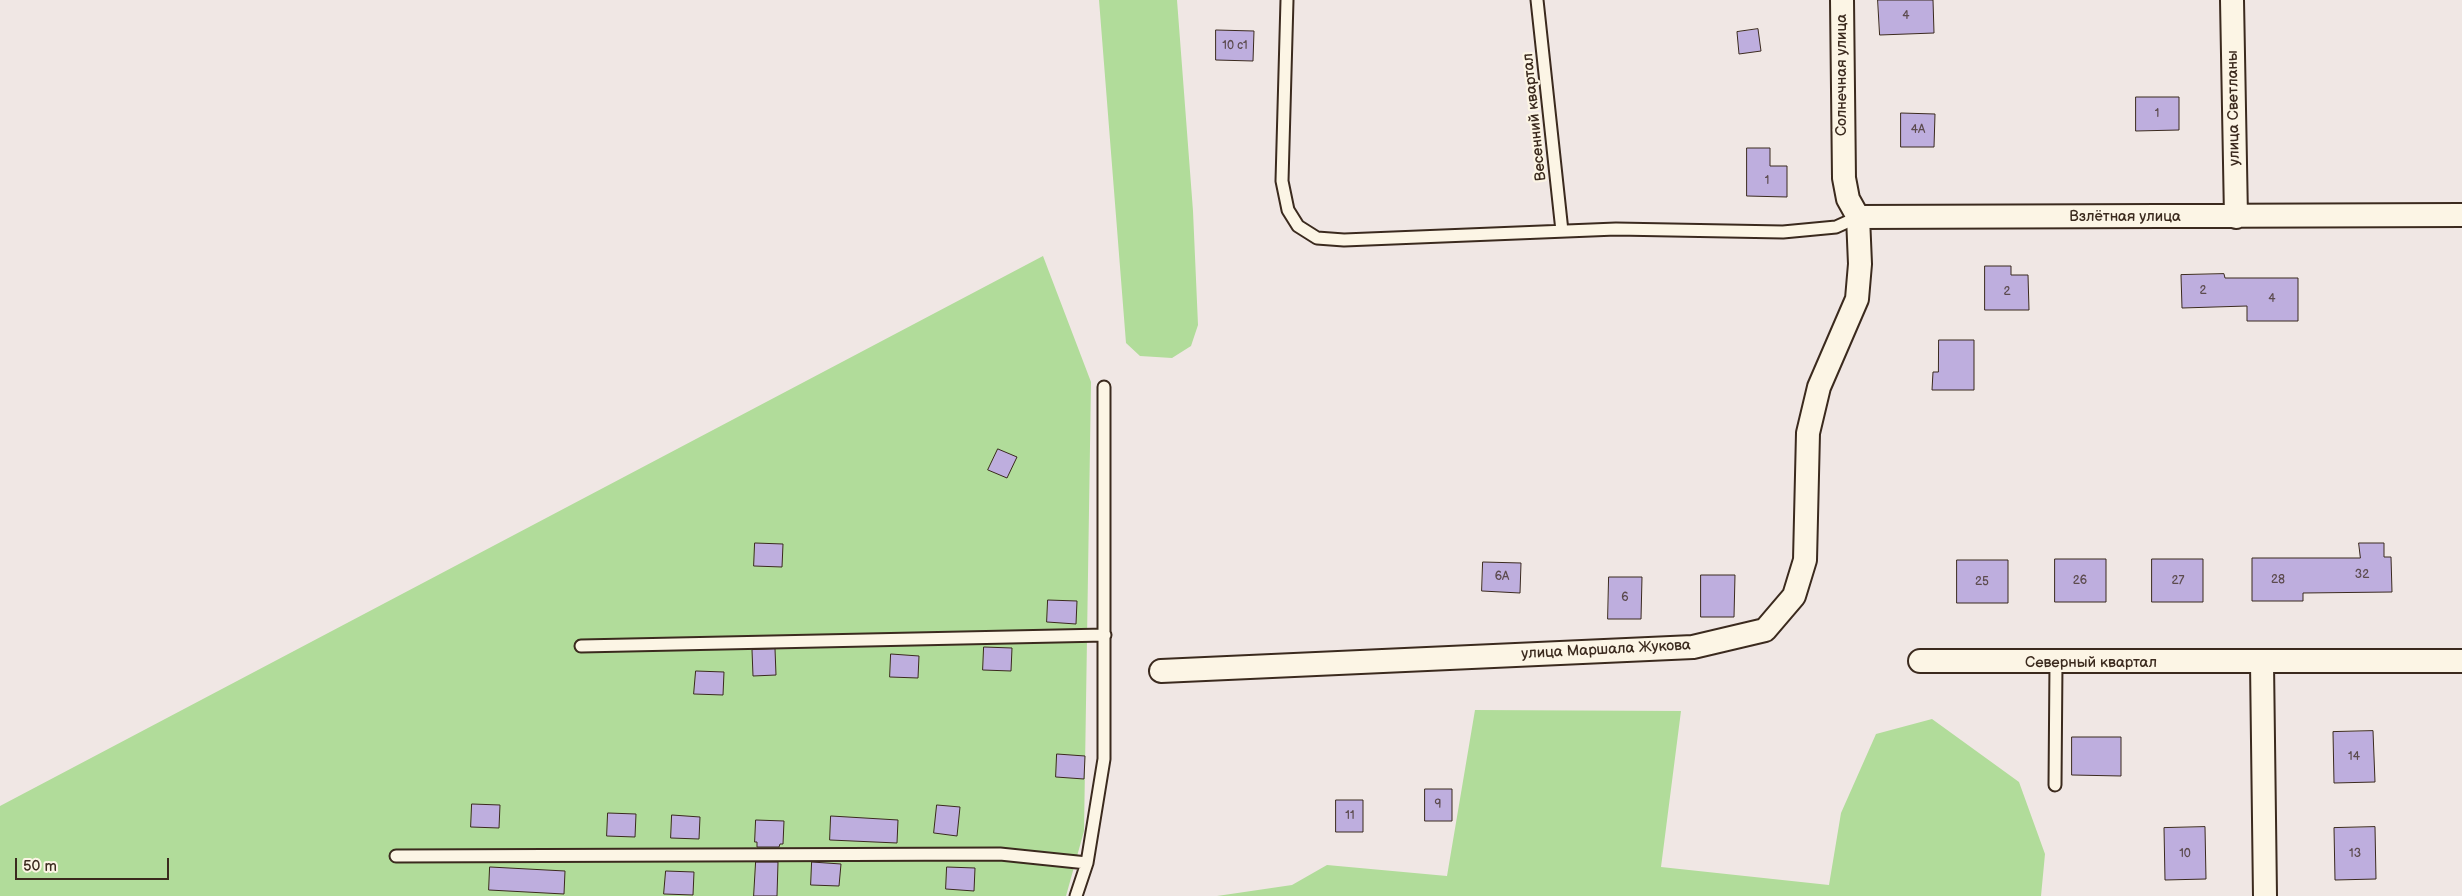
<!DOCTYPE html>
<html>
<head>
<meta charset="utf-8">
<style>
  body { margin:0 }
  #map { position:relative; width:2462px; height:896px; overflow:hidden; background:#f0e7e4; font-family:"Balsamiq Sans",sans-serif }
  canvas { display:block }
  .scale { position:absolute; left:15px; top:858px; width:154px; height:22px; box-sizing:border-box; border:2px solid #3b2a1e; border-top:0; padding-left:6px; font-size:15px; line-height:18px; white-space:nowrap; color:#3b2a1e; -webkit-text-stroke:4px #fcf5e5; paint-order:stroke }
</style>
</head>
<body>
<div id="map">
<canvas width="2462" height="896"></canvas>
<div class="scale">50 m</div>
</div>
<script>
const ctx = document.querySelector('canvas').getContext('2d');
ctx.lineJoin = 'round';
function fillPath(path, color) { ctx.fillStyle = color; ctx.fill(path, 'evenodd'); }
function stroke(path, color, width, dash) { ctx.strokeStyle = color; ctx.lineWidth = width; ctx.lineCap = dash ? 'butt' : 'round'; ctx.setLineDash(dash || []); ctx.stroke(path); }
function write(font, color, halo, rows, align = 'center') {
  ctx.font = font + ' "Balsamiq Sans",sans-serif'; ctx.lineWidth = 4.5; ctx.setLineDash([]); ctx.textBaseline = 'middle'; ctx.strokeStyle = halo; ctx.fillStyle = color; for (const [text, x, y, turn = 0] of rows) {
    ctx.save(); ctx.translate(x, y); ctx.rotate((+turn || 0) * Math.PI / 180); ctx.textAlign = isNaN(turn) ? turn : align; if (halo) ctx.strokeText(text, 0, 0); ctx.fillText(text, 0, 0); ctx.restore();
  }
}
fillPath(new Path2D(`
  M1099,0H1177L1193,211L1198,325L1191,346L1172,358L1140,356L1126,343Z
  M1043,256L1091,382L1084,831L1066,896H0V806Z
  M1475,710L1681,711L1661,867L1829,885L1841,813L1876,734L1932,719L2019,782L2045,854L2041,896H1217L1292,885L1327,865L1447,876Z`), '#b1dc9a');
const building = new Path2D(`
  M1878,0H1933L1934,33L1880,35Z
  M1758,29L1761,51L1739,54L1737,32Z
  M1216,30L1254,31L1253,61L1216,60Z
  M2136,97H2179V130L2136,131Z
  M1901,113L1935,114L1934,147H1901Z
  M1747,148H1770V166H1787V197L1747,196Z
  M1985,266H2011V275H2028L2029,310H1985Z
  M2224,274L2225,278H2298V321H2247V306L2182,308L2181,275Z
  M1939,340H1974V390H1932L1933,372H1938Z
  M998,449L1017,457L1007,478L988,470Z
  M755,543L783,544L782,567L754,566Z
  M2359,543H2384V557H2391L2392,592L2303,593V601H2252V558H2360Z
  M2055,559H2106V602H2055Z
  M2152,559H2203V602H2152Z
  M1957,560H2008V603H1957Z
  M1483,562L1521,563L1520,593L1482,591Z
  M1701,575H1735L1734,617H1701Z
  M1609,577H1642L1641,619H1608Z
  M1048,600L1077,601L1076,624L1047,622Z
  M984,647L1012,648L1011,671L983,670Z
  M775,649L776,675L753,676L752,650Z
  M891,654L919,656L918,678L890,677Z
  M696,671L724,672L723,695L694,694Z
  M2373,731L2375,782L2334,783L2333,732Z
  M2072,737H2121V776L2072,775Z
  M1057,754L1085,756L1084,779L1056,777Z
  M1425,789H1452V821H1425Z
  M1336,800H1363V832H1336Z
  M472,804L500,805L499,828L471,827Z
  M937,805L960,807L957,836L934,833Z
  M608,813L636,814L635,837L607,836Z
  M672,815L700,817L699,839L671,838Z
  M831,816L898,820L897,843L830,840Z
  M756,820L784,821L783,844H780L779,847H757V842H755Z
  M2205,827L2206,879L2165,880L2164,828Z
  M2375,827L2376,879L2335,880L2334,828Z
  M756,862H778L777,896H754Z
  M812,862L841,864L839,886L811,885Z
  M490,867L565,871L564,894L489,890Z
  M947,867L975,868L974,891L946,889Z
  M666,871L694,872L693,895L664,894Z`);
fillPath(building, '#beaede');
stroke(building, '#3b2a1e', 1);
const lane = new Path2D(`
  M1287,0L1282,181L1288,210L1298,226L1317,238L1344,240L1616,229L1783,232L1836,227L1858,217
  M1537,0L1562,231
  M581,646L1105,635
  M2055,785L2056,663
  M396,856L1000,854L1087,863
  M1076,896L1087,863L1104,759V387`);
const street = new Path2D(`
  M1842,0L1844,178L1848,199L1858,217L2462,215
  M2232,0L2236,217
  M1920,661H2462
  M2262,663L2265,896
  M1161,671L1693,647L1765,630L1794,596L1805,560L1808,433L1819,387L1857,299L1860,264L1858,217`);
stroke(lane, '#3b2a1e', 15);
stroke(street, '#3b2a1e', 26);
stroke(lane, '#fcf5e5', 11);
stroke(street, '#fcf5e5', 22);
write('12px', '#5c4b4e', null, [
  ["4",1906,16],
  ["10 с1",1235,46],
  ["1",2157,114],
  ["4А",1918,130],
  ["1",1767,181],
  ["2",2203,291],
  ["2",2007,292],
  ["4",2272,299],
  ["32",2362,575],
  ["6А",1502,577],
  ["28",2278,580],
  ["26",2080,581],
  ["27",2178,581],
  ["25",1982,582],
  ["6",1625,598],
  ["14",2354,757],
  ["9",1438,805],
  ["11",1350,816],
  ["10",2185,854],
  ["13",2355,854]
]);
write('15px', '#3b2a1e', '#fcf5e5', [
  ["Солнечная улица",1842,75,-90],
  ["улица Светланы",2234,108,-91],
  ["Весенний квартал",1535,117,-96],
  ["Взлётная улица",2125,217],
  ["улица Маршала Жукова",1606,650,-3],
  ["Северный квартал",2091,663]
]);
</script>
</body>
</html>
